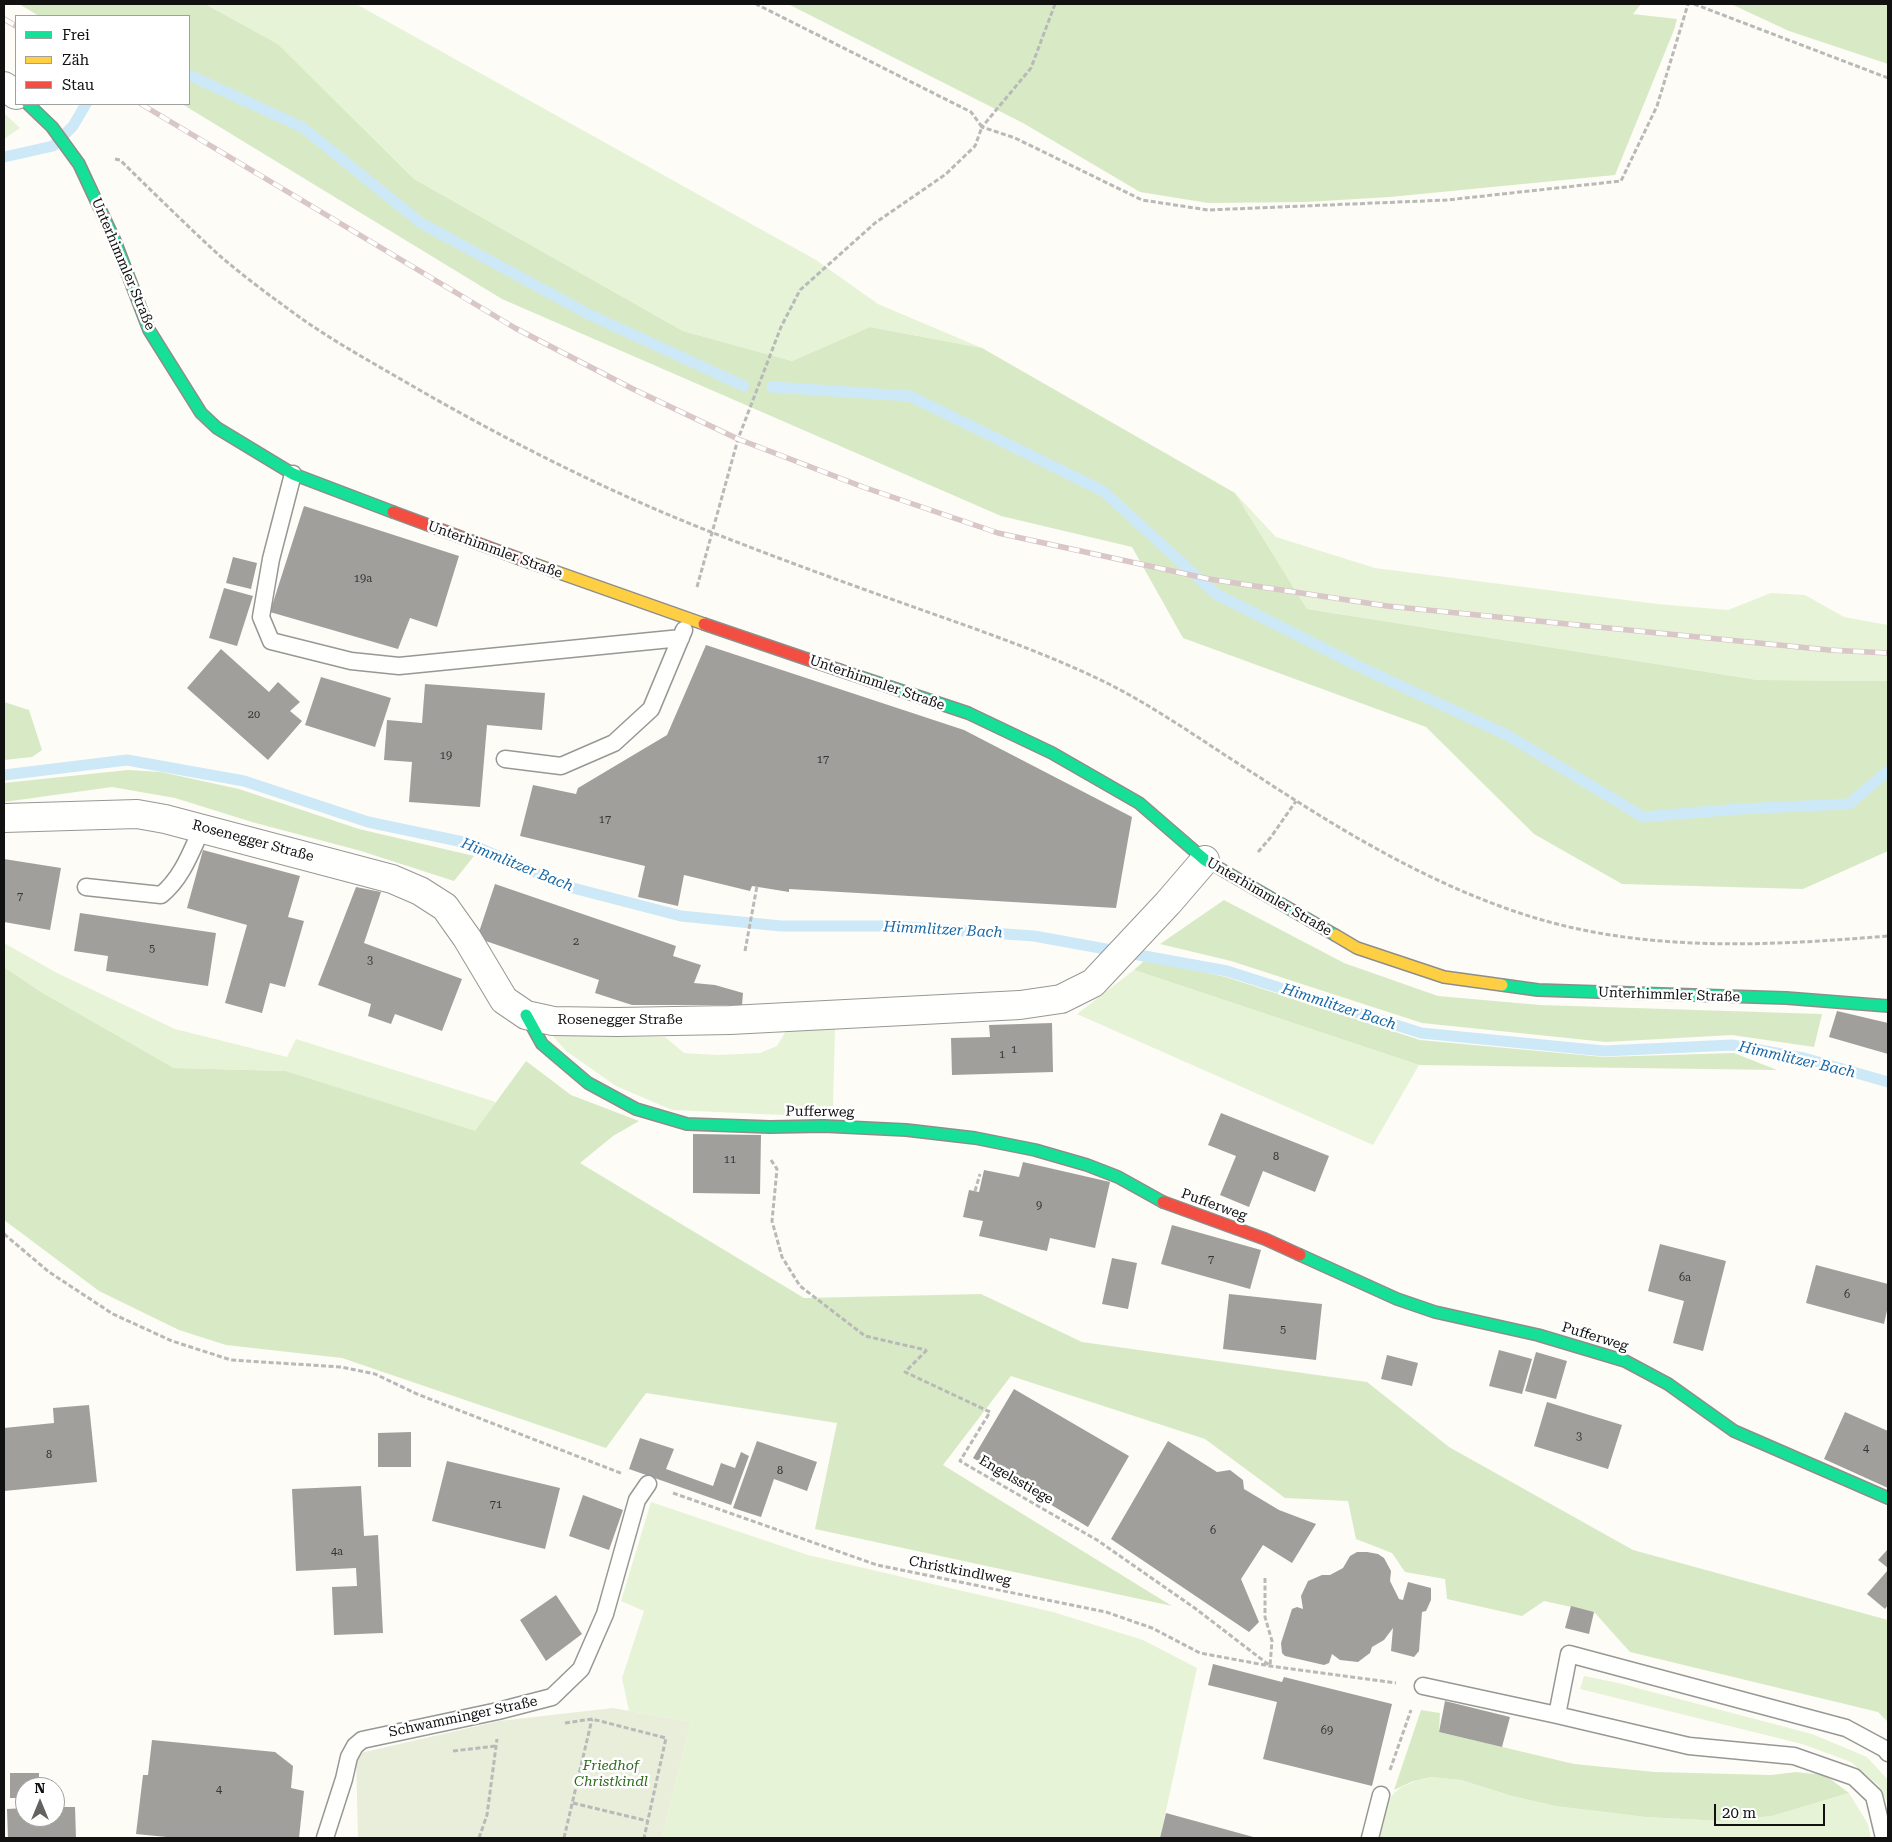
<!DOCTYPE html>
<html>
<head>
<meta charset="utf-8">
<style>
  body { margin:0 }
  #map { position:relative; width:1892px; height:1842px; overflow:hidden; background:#fdfcf7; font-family:"Roboto Serif",serif }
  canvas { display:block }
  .frame { position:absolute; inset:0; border:5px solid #111; pointer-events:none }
  .legend { position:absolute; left:15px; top:15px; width:175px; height:90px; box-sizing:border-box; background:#fff; border:1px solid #a0a0a0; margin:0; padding:6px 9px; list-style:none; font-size:15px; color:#111 }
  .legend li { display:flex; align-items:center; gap:10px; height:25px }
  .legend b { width:25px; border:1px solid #a0a0a0 }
  .north { position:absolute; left:15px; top:1777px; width:50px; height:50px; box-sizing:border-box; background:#fff; border:1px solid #a0a0a0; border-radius:50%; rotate:0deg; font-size:14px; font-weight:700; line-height:20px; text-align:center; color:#111 }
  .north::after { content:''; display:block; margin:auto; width:18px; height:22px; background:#646362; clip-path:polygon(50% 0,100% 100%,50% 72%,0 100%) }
  .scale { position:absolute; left:1714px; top:1804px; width:111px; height:22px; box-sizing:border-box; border:2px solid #111; border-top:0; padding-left:6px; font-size:15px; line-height:18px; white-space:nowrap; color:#111; -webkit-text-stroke:4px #fff; paint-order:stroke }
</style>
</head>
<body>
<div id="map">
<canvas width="1892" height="1842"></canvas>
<div class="frame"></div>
<ul class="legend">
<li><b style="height:6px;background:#16e098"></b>Frei</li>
<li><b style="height:6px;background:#ffcf43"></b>Zäh</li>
<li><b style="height:6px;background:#f24e42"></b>Stau</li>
</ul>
<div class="north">N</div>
<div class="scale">20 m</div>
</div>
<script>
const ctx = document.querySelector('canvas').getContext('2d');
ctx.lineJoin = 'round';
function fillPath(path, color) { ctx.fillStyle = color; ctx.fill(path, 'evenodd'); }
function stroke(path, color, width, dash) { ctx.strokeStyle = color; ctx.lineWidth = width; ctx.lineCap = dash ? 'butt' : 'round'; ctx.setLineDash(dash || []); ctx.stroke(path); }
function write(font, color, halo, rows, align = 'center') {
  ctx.font = font + ' "Roboto Serif",serif'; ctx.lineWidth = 5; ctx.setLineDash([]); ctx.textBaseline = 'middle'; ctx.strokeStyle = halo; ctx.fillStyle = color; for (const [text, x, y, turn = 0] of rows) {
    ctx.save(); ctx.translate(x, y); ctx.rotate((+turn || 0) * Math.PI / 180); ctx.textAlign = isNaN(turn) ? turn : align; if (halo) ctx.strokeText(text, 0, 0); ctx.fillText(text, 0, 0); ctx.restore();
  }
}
fillPath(new Path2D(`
  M205,4H356L816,260L878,304L982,348L870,327L792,361L683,331L414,179L278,44Z
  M4,113L20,128L4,139Z
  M1235,493L1276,537L1375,568L1657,604L1728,610L1771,593L1805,595L1844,617L1888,625V681L1758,680L1307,609Z
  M4,943L57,973L175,1029L287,1057L296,1039L496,1102L475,1132L286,1071L174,1068L41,992L4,967Z
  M1134,970L1419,1065L1373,1145L1077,1014Z
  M835,1029L833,1106L798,1109L784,1115L672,1110L616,1086L566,1051L552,1035L665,1037L684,1053L718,1055L760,1053L777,1046L786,1031Z
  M651,1502L808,1555L1053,1612L1143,1640L1197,1668L1160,1838H662L691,1722L629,1711L622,1678L644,1611L621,1601Z
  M1584,1676L1618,1683L1812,1734L1867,1757L1888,1780V1804L1879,1786L1851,1762L1802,1744L1580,1689Z
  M1430,1777L1461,1780L1512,1796L1555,1806L1645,1817L1721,1821L1772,1816L1849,1793L1868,1824L1871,1838H1379C1390,1796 1385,1789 1430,1777Z`), '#e7f3d7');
fillPath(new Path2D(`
  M19,4H205L278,44L414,179L683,331L792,361L870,327L982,348L1235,493L1307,609L1758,680L1888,681V851L1803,889L1622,884L1534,834L1426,727L1183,638L1132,547L1001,516L502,299L182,104H189V16H39Z
  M788,4H1641L1633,14L1677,19L1674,30L1615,175L1390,197L1306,202L1208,203L1140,192L1023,123Z
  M1731,4H1888V64L1789,31Z
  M4,702L29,710L42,750L32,757L4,760Z
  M128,770L161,772L239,789L359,829L474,856L454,881L361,851L252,822L175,798L112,787L4,802V783Z
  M1224,900L1344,963L1438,996L1540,1005L1822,1014L1814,1047L1732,1035L1606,1042L1422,1023L1231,961L1160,944Z
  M1146,959L1226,977L1420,1040L1603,1057L1734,1053L1777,1070L1419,1065L1134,970Z
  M4,967L41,992L174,1068L286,1071L475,1131L526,1061L571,1095L639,1121L613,1136L580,1163L804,1298L981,1294L1082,1342L1367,1382L1449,1447L1633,1550L1888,1620V1722L1878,1712L1630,1652L1594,1612L1544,1601L1522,1616L1447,1599L1445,1579L1405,1572L1392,1553L1356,1539L1348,1501L1285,1498L1205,1439L1011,1376L943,1465L1172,1606L815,1529L837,1423L646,1393L606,1448L342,1358L226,1345L179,1330L99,1291L4,1220Z
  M1421,1710L1440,1713L1439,1732L1574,1764L1655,1772L1771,1775L1796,1772L1825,1775L1849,1793L1772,1816L1721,1821L1645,1817L1555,1806L1512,1796L1461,1780L1430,1777L1411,1782L1394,1790Z`), '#d8eac5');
fillPath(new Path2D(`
  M613,1708L691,1722L662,1838H358L356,1754L499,1721Z`), '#e9eedb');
stroke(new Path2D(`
  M189,75L302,127L421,223L588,314L744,386
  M4,157L53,146L73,126L86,104
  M772,387L910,396L1103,491L1216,594L1362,668L1507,735L1643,817L1739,809L1849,804L1888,771
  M4,775L127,760L244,781L368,822L468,843L569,887L681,916L781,926H894L1034,936L1227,971L1421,1033L1604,1051L1732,1045L1804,1058L1888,1082`), '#cde8f7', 11);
fillPath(new Path2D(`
  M304,506L459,556L437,627L410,618L398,649L270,612Z
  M233,557L257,563L251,589L226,583Z
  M224,588L253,596L237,646L209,638Z
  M706,645L964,730L1132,817L1116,908L789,889V892L752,886L750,891L684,875L678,906L638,897L645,866L520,836L533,785L576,794L578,788L667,735Z
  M221,649L269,692L278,682L300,702L290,711L302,721L268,760L187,688Z
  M321,677L391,698L375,747L305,725Z
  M425,684L545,693L542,730L487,725L480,807L409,802L412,762L384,760L387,720L422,723Z
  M203,850L300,876L288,917L304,921L285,987L270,983L262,1013L225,1003L247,925L187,908Z
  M4,859L61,868L50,930L4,922Z
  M495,884L676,946L673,956L701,965L694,983L715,985L743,993L742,1005H632L595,993L599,980L477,938Z
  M356,887L381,892L364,943L462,979L442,1031L395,1014L391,1024L368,1016L371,1004L318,985Z
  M80,913L216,933L208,986L106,971L108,956L74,951Z
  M1837,1011L1888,1023V1054L1829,1037Z
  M1052,1023L1053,1072L952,1075L951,1038L990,1037L989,1025Z
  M1221,1113L1329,1156L1315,1192L1263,1171L1249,1207L1220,1195L1236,1156L1208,1145Z
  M693,1134L761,1135L760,1194L693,1193Z
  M1023,1162L1110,1182L1095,1248L1050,1238L1047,1251L979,1236L983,1221L963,1217L969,1190L979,1192L984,1170L1019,1177Z
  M1172,1225L1261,1250L1250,1289L1161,1264Z
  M1660,1244L1726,1261L1703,1351L1673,1343L1684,1301L1648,1291Z
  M1112,1258L1137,1263L1128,1309L1102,1304Z
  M1816,1265L1888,1284V1306L1884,1324L1806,1303Z
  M1229,1294L1322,1304L1316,1360L1223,1349Z
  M1499,1350L1532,1359L1522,1394L1489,1386Z
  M1536,1352L1567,1361L1556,1399L1525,1391Z
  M1387,1355L1418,1363L1412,1386L1381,1379Z
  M1014,1389L1129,1456L1088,1527L973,1458Z
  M1547,1402L1622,1425L1608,1469L1534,1446Z
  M89,1405L97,1482L4,1491V1428L54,1423L53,1408Z
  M1845,1412L1888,1431V1488L1824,1459Z
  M411,1432V1467H378V1433Z
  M640,1438L674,1449L666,1469L713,1486L721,1463L735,1468L741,1452L749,1456L731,1505L629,1469Z
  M757,1441L817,1462L807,1491L774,1479L761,1517L733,1508Z
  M1168,1441L1217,1472L1230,1470L1243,1480L1244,1489L1279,1510L1316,1524L1292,1563L1263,1545L1241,1579L1259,1622L1249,1632L1111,1539Z
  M447,1461L560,1488L545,1549L432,1521Z
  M361,1486L364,1536L378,1535L383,1633L334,1635L332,1587L357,1586L356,1568L296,1571L292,1489Z
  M583,1495L623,1510L609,1550L569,1536Z
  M1888,1549V1568L1878,1560Z
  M1357,1552H1367L1378,1554L1384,1558L1391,1571L1390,1581L1399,1599L1403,1600L1408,1582L1431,1588V1600L1426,1611L1422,1612L1419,1651L1414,1657L1391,1651L1393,1628L1384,1640L1372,1647L1370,1653L1358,1662L1340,1660L1332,1654L1329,1663L1324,1665L1285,1656L1282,1653L1281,1643L1292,1609L1297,1607L1303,1609L1301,1596L1308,1581L1322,1575H1330L1343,1568L1350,1556Z
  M1888,1570V1605L1885,1609L1867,1594Z
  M556,1595L582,1634L546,1661L520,1620Z
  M1571,1606L1594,1612L1589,1634L1565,1628Z
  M1213,1664L1282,1682L1284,1677L1392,1704L1372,1786L1263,1759L1277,1702L1208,1685Z
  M1445,1701L1510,1717L1502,1747L1439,1732Z
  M152,1740L275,1752L293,1766L291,1788L304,1791L299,1838H177L136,1834L143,1775H148Z
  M10,1773H39V1787H25V1798H10Z
  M55,1807H75L76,1838H8L7,1809L25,1808V1817H55Z
  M1166,1813L1257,1838H1160Z`), '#a19f9c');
const lane = new Path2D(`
  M293,474L271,559L261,617L271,641L351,661L399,666L681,638
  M505,759L561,766L614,743L651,709L684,630
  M86,887L161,895C182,878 191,852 202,828
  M1423,1686L1557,1715L1689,1746L1794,1756L1854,1777L1874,1796L1884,1838
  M1557,1715L1569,1654L1846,1728L1885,1749L1888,1753
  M325,1838L344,1779L349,1757L355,1746L362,1740L498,1711L552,1697L581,1669L605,1614L637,1500L648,1484
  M1370,1838L1381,1795`);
const street = new Path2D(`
  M4,86L16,95
  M4,818L137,814L165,819L392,879L420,891L445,907L467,938L504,1000L526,1015L553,1021L617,1022L730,1020L1020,1005L1061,999L1093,983L1168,903L1205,860`);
const fast = new Path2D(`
  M28,104L52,127L79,164L115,241L149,330L201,413L217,428L293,474L393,512
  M839,670L968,713L1052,753L1139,803L1205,860L1335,935
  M1502,985L1538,990L1786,998L1888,1006
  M526,1015L542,1044L588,1083L636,1109L687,1124L770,1127L824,1126L906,1130L975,1138L1035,1150L1087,1165L1118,1177L1163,1202
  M1300,1255L1397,1299L1435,1312L1538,1335L1625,1361L1668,1384L1734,1431L1888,1498`);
const slow = new Path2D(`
  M520,559L704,624
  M1335,935L1357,948L1444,977L1502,985`);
const jam = new Path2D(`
  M393,512L520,559
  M704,624L839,670
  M1163,1202L1265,1239L1300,1255`);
stroke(lane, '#979795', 19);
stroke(street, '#979795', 30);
stroke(fast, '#8e8d8b', 14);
stroke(slow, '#8e8d8b', 14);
stroke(jam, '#8e8d8b', 14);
stroke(new Path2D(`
  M1055,4L1031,68L982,127L1015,138L1142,200L1208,210L1447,200L1621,181L1657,106L1688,4
  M1694,4L1888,78
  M115,159L120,160C153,192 186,225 220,256C240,273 262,290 283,305C322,335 366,359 409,384C506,440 606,491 711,532C782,560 854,586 925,611C987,633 1050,655 1109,684C1160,710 1205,743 1253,773C1346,834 1445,894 1553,923C1664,952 1776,945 1888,936
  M697,587L738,439L781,327L800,290L875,223L946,174L975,146L982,127L971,112L756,4
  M1258,852L1271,837L1296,801
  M745,951L757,886
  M771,1160L777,1169L772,1221L782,1257L800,1286L865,1336L926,1350
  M975,1191L980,1174
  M4,1234L49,1272L113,1314L172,1341L231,1360L341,1367L375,1374L417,1394L623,1474
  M927,1350L905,1372L990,1412L960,1461L1097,1540L1196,1609L1269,1665
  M673,1493L877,1565L1106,1612L1152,1628L1200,1653L1270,1666L1396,1683
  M1265,1578V1617L1272,1641L1270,1666
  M565,1723L592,1719L666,1738L644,1838
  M453,1751L496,1746
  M1390,1770L1411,1710
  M573,1803L648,1821
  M479,1838L487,1815L497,1739
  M564,1838L592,1719`), '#b9b9b8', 3, [5, 2.5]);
stroke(lane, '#fffffe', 16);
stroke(street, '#fffffe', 28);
stroke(fast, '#16e098', 11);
stroke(slow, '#ffcf43', 11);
stroke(jam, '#f24e42', 11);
const rail = new Path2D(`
  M4,19L16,26
  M141,104L515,328L633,389L738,439L863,487L998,533L1209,579L1387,606L1829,650L1888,653`);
stroke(rail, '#d9c6c7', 5.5);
stroke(rail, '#fff', 4, [11]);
write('11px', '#353434', null, [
  ["19a",363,579],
  ["20",254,715],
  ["19",446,756],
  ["17",823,760],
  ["17",605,820],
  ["7",20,897],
  ["2",576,942],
  ["5",152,949],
  ["3",370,961],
  ["1",1014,1050],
  ["1",1002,1055],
  ["8",1276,1157],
  ["11",730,1160],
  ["9",1039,1206],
  ["7",1211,1260],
  ["6a",1685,1278],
  ["6",1847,1295],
  ["5",1283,1330],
  ["3",1579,1437],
  ["4",1866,1449],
  ["8",49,1455],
  ["8",780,1471],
  ["71",496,1505],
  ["6",1213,1531],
  ["4a",337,1552],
  ["69",1327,1731],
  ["4",219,1790]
]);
write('14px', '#111', '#fff', [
  ["Unterhimmler Straße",123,264,67],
  ["Unterhimmler Straße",495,550,20],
  ["Unterhimmler Straße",877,683,19],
  ["Rosenegger Straße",253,841,15],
  ["Unterhimmler Straße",1269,897,30],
  ["Unterhimmler Straße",1669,995,2],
  ["Rosenegger Straße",620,1020],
  ["Pufferweg",820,1112,1],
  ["Pufferweg",1214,1205,20],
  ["Pufferweg",1595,1337,17],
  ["Engelsstiege",1016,1480,30],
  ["Christkindlweg",960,1571,11],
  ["Schwamminger Straße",463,1717,-12]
]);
write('italic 14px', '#2f6b1f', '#fff', [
  ["Friedhof",611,1766],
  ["Christkindl",611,1782]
]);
write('italic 15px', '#1768a6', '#fff', [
  ["Himmlitzer Bach",517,865,22],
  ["Himmlitzer Bach",943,930,3],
  ["Himmlitzer Bach",1339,1007,18],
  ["Himmlitzer Bach",1797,1060,13]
]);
</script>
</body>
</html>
